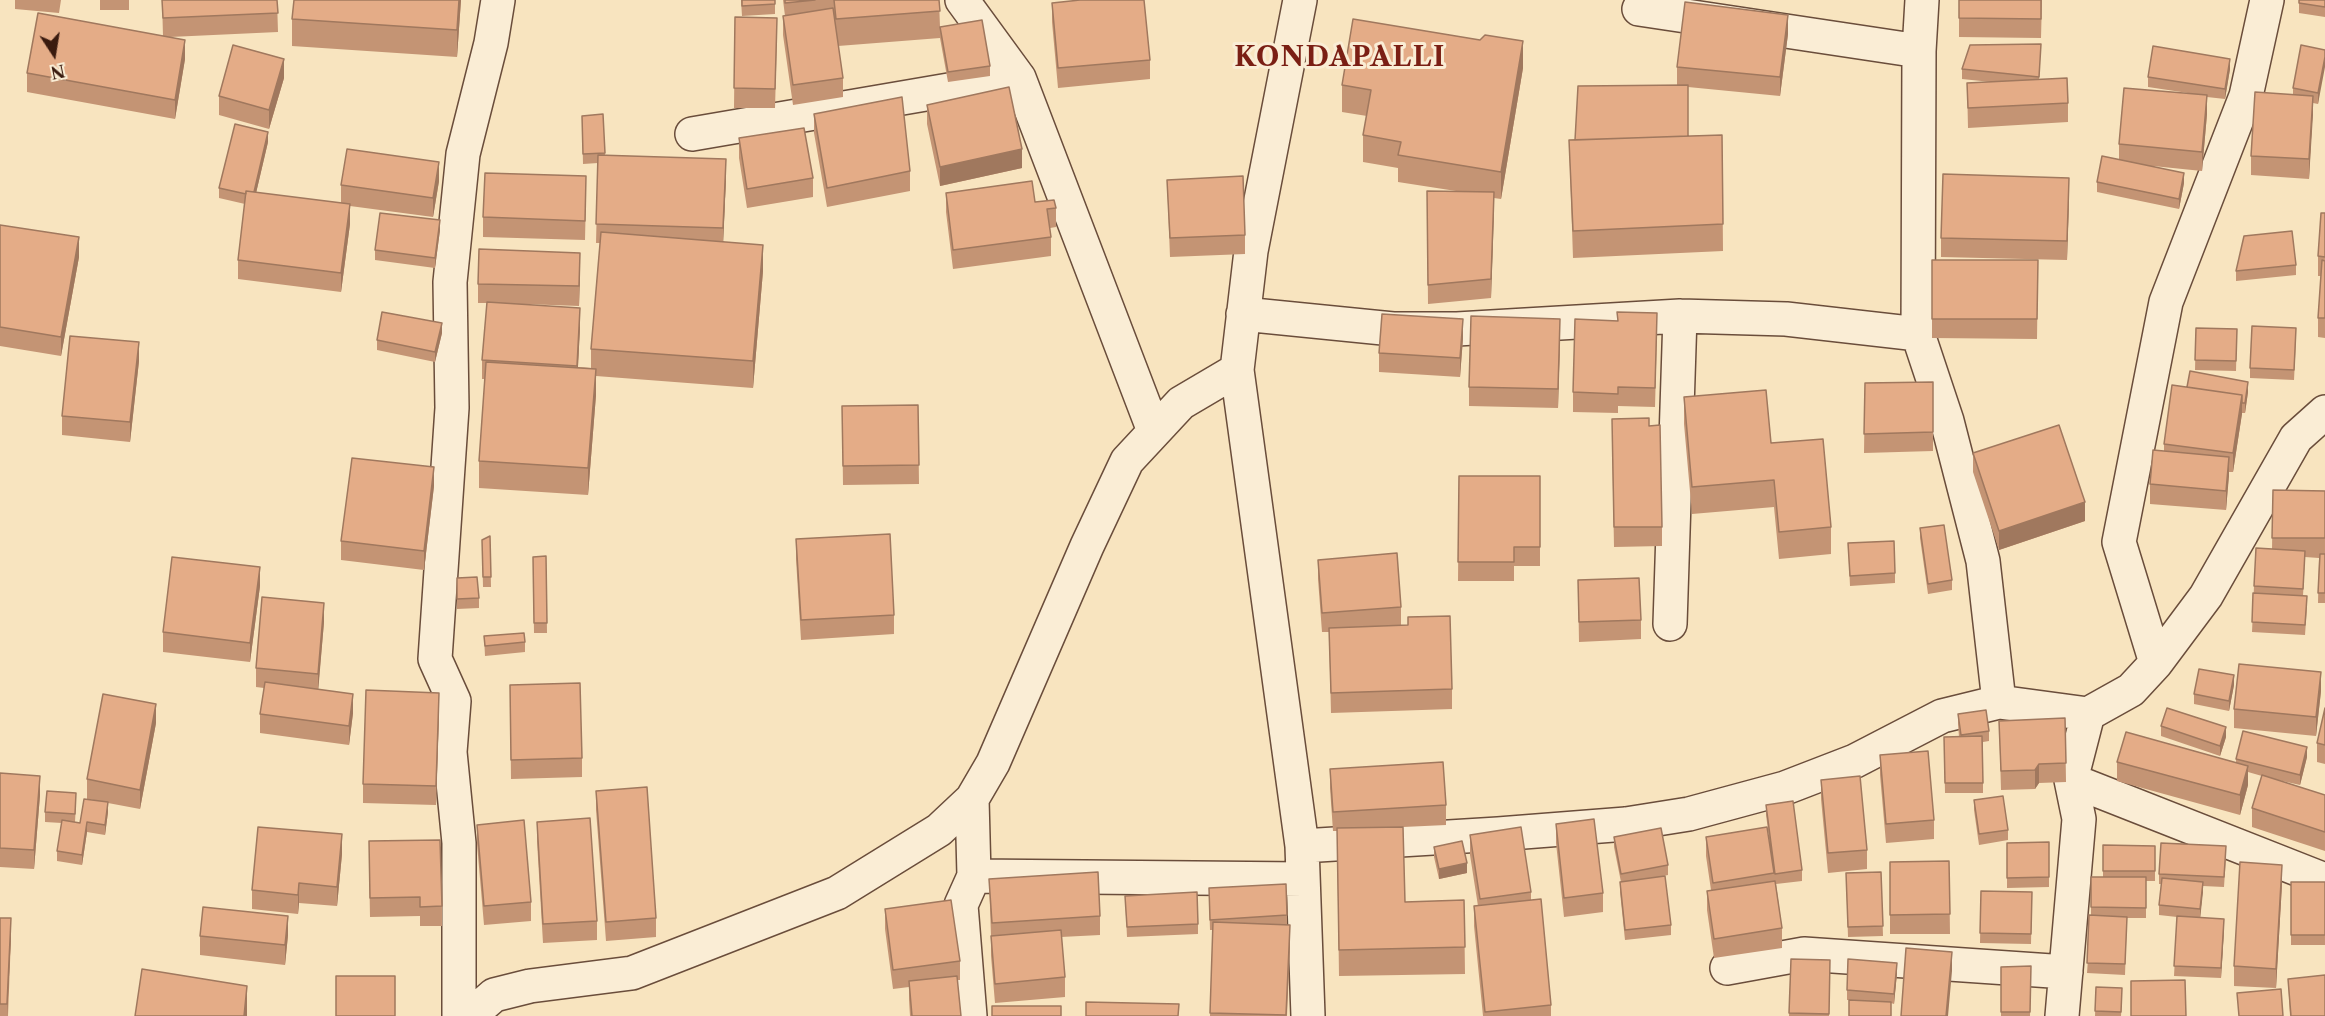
<!DOCTYPE html>
<html>
<head>
<meta charset="utf-8">
<style>
  body { margin:0 }
  #map { position:relative; width:2325px; height:1016px; overflow:hidden; background:#f8e4bf; font-family:"Libre Caslon Text",serif }
  canvas { display:block }
  .north { position:absolute; left:24px; top:24px; width:60px; height:60px; -webkit-text-stroke:4px #faedd5; paint-order:stroke; rotate:168deg; font-size:16px; font-weight:700; line-height:24px; text-align:center; color:#3a1b0f }
  .north::after { content:''; display:block; margin:auto; width:21px; height:27px; background:#3a1b0f; clip-path:polygon(50% 0,100% 100%,50% 72%,0 100%) }
</style>
</head>
<body>
<div id="map">
<canvas width="2325" height="1016"></canvas>
<div class="north">N</div>
</div>
<script>
const ctx = document.querySelector('canvas').getContext('2d');
ctx.lineJoin = 'round';
function stroke(path, color, width, dash) { ctx.strokeStyle = color; ctx.lineWidth = width; ctx.lineCap = dash ? 'butt' : 'round'; ctx.setLineDash(dash || []); ctx.stroke(path); }
function fillPath(path, color) { ctx.fillStyle = color; ctx.fill(path, 'evenodd'); }
function write(font, color, halo, rows, align = 'center') {
  ctx.font = font + ' "Libre Caslon Text",serif'; ctx.lineWidth = 6; ctx.setLineDash([]); ctx.textBaseline = 'middle'; ctx.strokeStyle = halo; ctx.fillStyle = color; for (const [text, x, y, turn = 0] of rows) {
    ctx.save(); ctx.translate(x, y); ctx.rotate((+turn || 0) * Math.PI / 180); ctx.textAlign = isNaN(turn) ? turn : align; if (halo) ctx.strokeText(text, 0, 0); ctx.fillText(text, 0, 0); ctx.restore();
  }
}
const minor = new Path2D(`
  M962,0L1019,78L1154,431
  M1300,0L1251,251L1237,370L1302,846L1308,1016
  M1922,0L1919,51L1918,334L1947,421L1983,561L1999,702
  M1639,9L1919,51
  M692,134L1019,78
  M1243,314L1393,329H1457L1680,316L1786,319L1918,334
  M1670,624L1680,316
  M2156,663L2119,542L2166,302L2246,96L2267,0
  M2071,780L2325,880
  M1302,846L1498,834L1626,824L1689,814L1785,788L1855,761L1942,716L1999,702L2088,714
  M974,876L1303,879
  M1727,968L1804,954L2066,972
  M459,1016V843L450,752L454,701L435,659L452,408L450,282L463,154L491,43L498,0
  M470,1016L494,995L530,986L632,973L837,893L939,830L972,799L993,763L1087,546L1127,461L1181,403L1237,370
  M970,1016L961,905L974,876L972,799
  M2062,1016L2079,819L2071,780L2088,714L2131,690L2156,663L2206,596L2296,438L2325,412`);
stroke(minor, '#6a4d3b', 36);
stroke(minor, '#faedd5', 33);
fillPath(new Path2D(`
  M15,0H61L59,13L15,9Z
  M100,0H129V10H100Z
  M162,0H277L278,32L170,37L185,59L175,119L27,92V73L163,36Z
  M294,0H461L457,57L292,46V19Z
  M741,0H775V14L742,16Z
  M783,0H939L940,27L990,66V76L948,82L940,38L838,46L843,78V97L793,105L783,35V16H785Z
  M1959,0H2042L2041,38L1959,37Z
  M2299,0H2325V17L2299,13Z
  M1052,3L1150,60V79L1058,88L1052,22Z
  M735,17L777,37L775,108H734Z
  M1788,34L1780,96L1688,87V136L1722,135L1723,251L1573,258L1569,140H1575L1677,85V67Z
  M2041,44L2039,79L2068,103V122L1968,128L1967,83L1991,82L1962,79V69Z
  M2325,50L2318,104L2313,103L2309,179L2251,175V156L2293,94V88Z
  M1523,68L1501,199L1494,198L1491,298L1428,304L1427,191H1456L1398,182V168L1363,162V135L1367,116L1342,112V85Z
  M2230,69L2225,99L2207,97V114L2202,171L2153,166L2184,183L2179,209L2097,192V182L2119,160V144L2188,93L2148,87V77Z
  M284,78L269,129L219,115V96Z
  M927,105L1022,168L940,186L927,124Z
  M603,114L605,155L726,178L723,241L763,271L753,388L596,376V395L588,495L479,488V461L485,379H482V360L487,303H478V284L580,272L579,306L524,304L580,327L578,367L591,368V349L600,243H596L598,163L583,164L582,116Z
  M814,114L910,171V191L827,207L814,133Z
  M739,138L813,178V197L747,208L739,158Z
  M268,142L256,193L341,203V185L439,181L433,217L350,206V224L341,292L238,279V260L245,204L219,198V188Z
  M1167,180L1245,235V254L1170,257Z
  M946,193L1035,202L1056,208V227L1050,228L1051,237V256L953,269L946,212Z
  M586,195L585,240L483,237V217Z
  M2069,197L2067,260L1941,257V238Z
  M2325,213V338L2318,337V318L2321,276H2318V256Z
  M0,225L79,257L61,356L0,346Z
  M440,230L435,268L375,260V250Z
  M1932,260H2038L2037,339L1932,338Z
  M2296,265V275L2236,281V271Z
  M2196,328L2237,329L2236,371L2195,370Z
  M1657,332L1655,407L1618,406V413L1573,412V392Z
  M442,333L435,362L377,350V340Z
  M1463,338L1460,377L1379,372V353Z
  M1560,338L1558,408L1469,406V387Z
  M2296,339L2294,380L2250,378V368Z
  M139,361L130,442L62,435V416Z
  M1933,382V451L1864,453L1865,383Z
  M2187,387L2248,392L2245,413H2242L2233,472H2229L2226,510L2150,504V484L2164,451V444Z
  M1684,397L1831,527V554L1779,559L1774,507L1692,514L1684,424Z
  M918,405L919,484L843,485L842,406Z
  M1649,426L1662,527V546L1614,547L1612,438Z
  M1973,453L2085,521L1999,550L1973,472Z
  M1459,476H1540V566H1514V581H1458Z
  M434,486L424,570L341,560V541Z
  M2273,490L2325,491V603H2318L2319,558L2305,557L2303,596L2307,607L2305,635L2252,632L2254,586L2272,549Z
  M1920,528L1952,580V590L1928,594L1920,538Z
  M490,536L491,587H483L482,540Z
  M796,539L894,615V634L801,640L796,559Z
  M1848,543L1895,573V583L1850,586Z
  M546,556L547,633H534L533,557Z
  M1318,560L1401,607V626L1452,689V709L1331,713L1329,632H1322L1318,579Z
  M457,578L479,598V608L457,609Z
  M1578,580L1641,620V639L1579,642Z
  M260,586L250,662L163,652V632Z
  M324,622L318,689L353,713L349,745L260,733V714L264,688L256,687V668Z
  M484,636L525,642V652L485,656Z
  M510,685L582,758V777L511,779Z
  M2234,685L2229,711L2194,704V694Z
  M2321,691L2316,736L2234,728V709Z
  M2325,708V764L2317,762V743Z
  M439,712L436,805L363,803V784Z
  M1958,714L1989,731V741L1983,742V793H1945L1944,737H1959L1958,724Z
  M2065,718L2066,782L2039,783L2035,789L2001,790L1999,721Z
  M156,723L140,809L108,803V812L105,835L87,832L82,865L57,861V851L62,823L45,822V812L76,803L75,822L80,823L100,801L87,799V779Z
  M2161,726L2226,737L2220,756L2161,736Z
  M1880,755L1934,820V839L1886,843L1880,775Z
  M2307,757L2300,785L2278,780L2325,795V851L2252,827V808L2262,776L2248,772V785L2240,815L2117,781V762H2236V759Z
  M1330,769L1446,805V825L1403,827L1405,902L1464,900L1465,974L1339,976L1337,831H1333L1330,788Z
  M0,773L40,795L34,869L0,867Z
  M1821,780L1867,850V869L1828,873L1821,799Z
  M596,791L656,918V937L606,941L596,810Z
  M1974,800L2008,830V840L1979,845L1974,810Z
  M1766,805L1802,870V881L1776,884L1782,928V948L1714,958L1707,910V891L1711,890L1706,856V837L1771,852L1766,815Z
  M537,822L597,921V940L543,943L537,841Z
  M1556,824L1603,893V912L1564,917L1556,843Z
  M477,825L531,902V921L484,925L477,844Z
  M1470,835L1531,892V900L1551,1005V1016H1483L1474,926V906H1478L1470,855Z
  M1614,837L1668,865V875L1649,879L1671,925V935L1625,940L1620,892V882H1621L1614,847Z
  M2049,842V887L2007,888V843Z
  M2103,845L2155,846V881H2146V918H2127L2125,975L2087,973L2091,916V877H2103Z
  M1434,847L1467,873L1439,879L1434,857Z
  M342,854L337,906L299,903L298,914L252,909V890Z
  M2226,856L2224,887L2203,886L2200,917L2224,929L2221,978L2174,976L2177,917L2159,915V905L2162,884H2159V874Z
  M369,861L442,906V926H420V916L370,917Z
  M1949,861L1950,934H1890V862Z
  M1881,872L1883,936L1848,937L1846,873Z
  M989,879L1100,916V935L1061,937L1065,977V997L995,1003L991,956V936Z
  M2291,882H2325V945H2291Z
  M1286,884L1287,925L1290,944L1287,1016H1210L1213,930H1210L1209,898Z
  M2282,884L2276,988L2234,986V966Z
  M1981,891L2032,892L2031,944L1980,943Z
  M1125,896L1198,924V934L1127,937Z
  M885,909L960,961V980H957L961,1016H910L909,1000V987L893,989L885,929Z
  M0,918L11,937L8,1016H0Z
  M288,935L285,965L200,955V936Z
  M1791,959L1830,960L1829,1016H1789Z
  M2031,966L2030,1016H2001V967Z
  M1897,973L1894,1004L1891,1003V1016H1849V1000H1847V990Z
  M2288,979L2325,1016H2290Z
  M2096,987L2122,998L2121,1016H2095Z`), '#c49474');
fillPath(new Path2D(`
  M459,0H461L457,57V30Z
  M1788,15V34L1780,96V77Z
  M185,40V59L175,119V100Z
  M1523,41V68L1501,199V172Z
  M2325,57V67L2318,104V93Z
  M284,59V78L269,129V110Z
  M2230,59V69L2225,99V89Z
  M2207,95V114L2202,171V152Z
  M2313,96V115L2309,179V159Z
  M268,132V142L253,206V196Z
  M1022,149V168L940,186V167Z
  M726,159V178L723,247V228Z
  M439,162V181L433,217V198Z
  M2184,173V183L2179,209V199Z
  M2069,178V197L2067,260V241Z
  M1494,192V212L1491,298V279Z
  M350,204V224L341,292V273Z
  M440,220V230L435,268V258Z
  M79,237V257L61,356V337Z
  M763,245V271L753,388V361Z
  M580,253V272L579,306V286Z
  M580,308V327L577,385V366Z
  M1463,319V338L1460,377V358Z
  M1560,319V338L1558,408V389Z
  M442,323V333L435,362V352Z
  M139,342V361L130,442V422Z
  M596,369V395L588,495V468Z
  M2248,382V392L2245,413V403Z
  M2242,395V414L2233,472V453Z
  M2229,457V476L2226,510V491Z
  M434,467V486L424,570V551Z
  M2085,502V521L1999,550V531Z
  M260,567V586L250,662V643Z
  M324,603V622L318,693V674Z
  M2321,672V691L2316,736V717Z
  M2234,675V685L2229,711V701Z
  M439,693V712L436,805V786Z
  M353,694V713L349,745V726Z
  M156,704V723L140,809V790Z
  M2226,727V737L2220,756V746Z
  M2307,747V757L2300,785V775Z
  M2039,764V783L2035,789V770Z
  M2248,766V785L2240,815V795Z
  M40,776V795L34,869V850Z
  M108,802V812L105,835V825Z
  M87,822V832L82,865V855Z
  M342,834V854L337,906V887Z
  M1467,863V873L1439,879V869Z
  M2282,865V884L2276,988V969Z
  M2203,882V892L2200,920V909Z
  M299,883V903L298,914V895Z
  M288,916V935L285,965V945Z
  M11,918V937L7,1016V1004Z
  M2224,919V929L2221,978V968Z
  M1290,925V944L1286,1016V1015Z
  M1952,952V971L1948,1016H1946Z
  M1897,963V973L1894,1004V994Z
  M247,986V1016H244Z`), '#a0785e');
const building = new Path2D(`
  M162,0H277L278,13L163,18Z
  M294,0H459L457,30L292,19Z
  M742,0H775V4L742,6Z
  M785,0H815L785,3Z
  M834,0H939L940,11L836,19Z
  M1080,0H1144L1150,60L1058,68L1052,3Z
  M1959,0H2041V19L1959,18Z
  M2299,0H2325V7L2299,3Z
  M1685,2L1788,15L1780,77L1677,67Z
  M833,8L843,78L793,85L783,16Z
  M38,13L185,40L175,100L27,73Z
  M735,17L777,18L775,89L734,88Z
  M1353,19L1480,40L1485,35L1523,41L1501,172L1398,155L1401,142L1363,135L1371,90L1342,85Z
  M982,20L990,66L948,72L940,27Z
  M2041,44L2039,77L1962,69L1970,45Z
  M233,45L284,59L269,110L219,96Z
  M2301,45L2325,50V57L2318,93L2293,88Z
  M2153,46L2230,59L2225,89L2148,77Z
  M2067,78L2068,103L1968,108L1967,83Z
  M1688,85V136L1575,140L1578,86Z
  M1009,87L1022,149L940,167L927,105Z
  M2124,88L2207,95L2202,152L2119,144Z
  M2255,92L2313,96L2309,159L2251,156Z
  M902,97L910,171L827,188L814,114Z
  M603,114L605,153L583,154L582,116Z
  M235,124L268,132L254,192L246,191V194L219,188Z
  M804,128L813,178L747,189L739,138Z
  M1722,135L1723,224L1573,231L1569,140Z
  M347,149L439,162L433,198L341,185Z
  M598,155L726,159L723,228L596,224Z
  M2102,156L2184,173L2179,199L2097,182Z
  M485,173L586,176L585,221L483,217Z
  M1943,174L2069,178L2067,241L1941,238Z
  M1243,176L1245,235L1170,238L1167,180Z
  M1032,181L1035,202L1054,200L1056,208L1047,209L1051,237L953,250L946,193Z
  M246,191L350,204L341,273L238,260Z
  M1427,191L1494,192L1491,279L1428,285Z
  M380,213L440,220L435,258L375,250Z
  M2321,213H2325V257L2318,256Z
  M0,225L79,237L61,337L0,327Z
  M2292,231L2296,265L2236,271L2244,236Z
  M601,232L763,245L753,361L591,349Z
  M479,249L580,253L579,286L478,284Z
  M1932,260H2038L2037,319H1932Z
  M2322,260L2325,261V318H2318Z
  M487,302L580,308L577,366L482,360Z
  M382,312L442,323L435,352L377,340Z
  M1617,312L1657,313L1655,388L1618,387V394L1573,392L1575,319L1618,321Z
  M1382,314L1463,319L1460,358L1379,353Z
  M1471,316L1560,319L1558,389L1469,387Z
  M2252,326L2296,328L2294,370L2250,368Z
  M2196,328L2237,329L2236,361L2195,360Z
  M70,336L139,342L130,422L62,416Z
  M486,362L596,369L588,468L479,461Z
  M2190,371L2248,382L2245,403H2242V395L2187,387Z
  M1933,382V432L1864,434L1865,383Z
  M2172,385L2242,395L2233,453L2164,444Z
  M1766,390L1771,443L1823,439L1831,527L1779,532L1774,480L1692,487L1684,397Z
  M918,405L919,465L843,466L842,406Z
  M1649,418V426L1660,425L1662,527H1614L1612,419Z
  M2059,425L2085,502L1999,531L1973,453Z
  M2153,450L2229,457L2226,491L2150,484Z
  M352,458L434,467L424,551L341,541Z
  M1459,476H1540V547H1514V562H1458Z
  M2273,490L2325,491V538H2272Z
  M1944,525L1952,580L1928,584L1920,528Z
  M890,534L894,615L801,620L796,539Z
  M490,536L491,577H483L482,540Z
  M1894,541L1895,573L1850,576L1848,543Z
  M2256,548L2305,551L2303,589L2254,586Z
  M1397,553L1401,607L1322,613L1318,560Z
  M2320,554H2325V593H2318Z
  M546,556L547,623H534L533,557Z
  M172,557L260,567L250,643L163,632Z
  M477,577L479,598L457,599V578Z
  M1639,578L1641,620L1579,622L1578,580Z
  M2253,593L2307,596L2305,625L2252,622Z
  M262,597L324,603L318,674L256,668Z
  M1450,616L1452,689L1331,693L1329,628L1408,625V617Z
  M524,633L525,642L485,646L484,636Z
  M2239,664L2321,672L2316,717L2234,709Z
  M2199,669L2234,675L2229,701L2194,694Z
  M265,682L353,694L349,726L260,714Z
  M580,683L582,758L511,760L510,685Z
  M366,690L439,693L436,786L363,784Z
  M103,694L156,704L140,790L87,779Z
  M2167,708L2226,727L2220,746L2161,726Z
  M2325,708V745L2317,743Z
  M1986,710L1989,731L1961,735L1958,714Z
  M2065,718L2066,763L2039,764L2035,770L2001,771L1999,721Z
  M2243,731L2307,747L2300,775L2236,759Z
  M2126,732L2248,766L2240,795L2117,762Z
  M1982,736L1983,783H1945L1944,737Z
  M1928,751L1934,820L1886,824L1880,755Z
  M1443,762L1446,805L1333,812L1330,769Z
  M0,773L40,776L34,850L0,848Z
  M2262,775L2325,795V832L2252,808Z
  M1860,776L1867,850L1828,853L1821,780Z
  M647,787L656,918L606,922L596,791Z
  M47,791L76,793L75,814L45,812Z
  M2003,796L2008,830L1979,834L1974,800Z
  M84,799L108,802L105,825L87,822L82,855L57,851L62,820L80,823Z
  M1793,801L1802,870L1775,874L1766,805Z
  M590,818L597,921L543,924L537,822Z
  M1594,819L1603,893L1564,898L1556,824Z
  M524,820L531,902L484,906L477,825Z
  M258,827L342,834L337,887L299,883L298,895L252,890Z
  M1403,827L1405,902L1464,900L1465,947L1339,950L1337,828Z
  M1521,827L1531,892L1480,899L1470,835Z
  M1767,827L1774,873L1713,883L1706,837Z
  M1661,828L1668,865L1621,874L1614,837Z
  M440,840L442,906L420,907V897L370,898L369,841Z
  M1462,841L1467,863L1439,869L1434,847Z
  M2049,842V877L2007,878V843Z
  M2161,843L2226,846L2224,877L2159,874Z
  M2103,845L2155,846V871H2103Z
  M1949,861L1950,914L1890,915V862Z
  M2240,862L2282,865L2276,969L2234,966Z
  M1098,872L1100,916L992,923L989,879Z
  M1881,872L1883,926L1848,927L1846,873Z
  M1665,876L1671,925L1625,930L1620,882Z
  M2091,877H2146V908L2091,907Z
  M2162,878L2203,882L2200,909L2159,905Z
  M1775,881L1782,928L1714,939L1707,891Z
  M2291,882H2325V935H2291Z
  M1286,884L1287,915L1210,920L1209,888Z
  M1981,891L2032,892L2031,934L1980,933Z
  M1197,892L1198,924L1127,927L1125,896Z
  M1541,899L1551,1005L1485,1012L1474,906Z
  M951,900L960,961L893,970L885,909Z
  M203,907L288,916L285,945L200,936Z
  M2089,915L2127,917L2125,964L2087,963Z
  M2177,916L2224,919L2221,968L2174,966Z
  M0,918H11L7,1004H0Z
  M1213,922L1290,925L1286,1015L1210,1013Z
  M1061,930L1065,977L995,984L991,936Z
  M1906,948L1952,952L1946,1016H1901Z
  M1791,959L1830,960L1829,1014L1789,1013Z
  M1848,959L1897,963L1894,994L1847,990Z
  M2031,966L2030,1012H2001V967Z
  M142,969L247,986L244,1016H135Z
  M2325,975V1016H2291L2288,979Z
  M336,976H395V1016H336Z
  M957,976L961,1016H912L909,981Z
  M2185,980L2186,1016H2131V981Z
  M2096,987L2122,988L2121,1012L2095,1011Z
  M2281,989L2283,1016H2239L2237,993Z
  M1849,1000L1891,1002V1016H1849Z
  M1086,1002L1179,1004L1178,1016H1086Z
  M992,1006H1061V1016H992Z`);
fillPath(building, '#e4ac87');
stroke(building, '#a0785e', 1.5);
ctx.letterSpacing = '1.5px';
write('bold 27px', '#7a1f14', '#faedd5', [
  ["KONDAPALLI",1340,58]
]);
ctx.letterSpacing = '0px';
</script>
</body>
</html>
